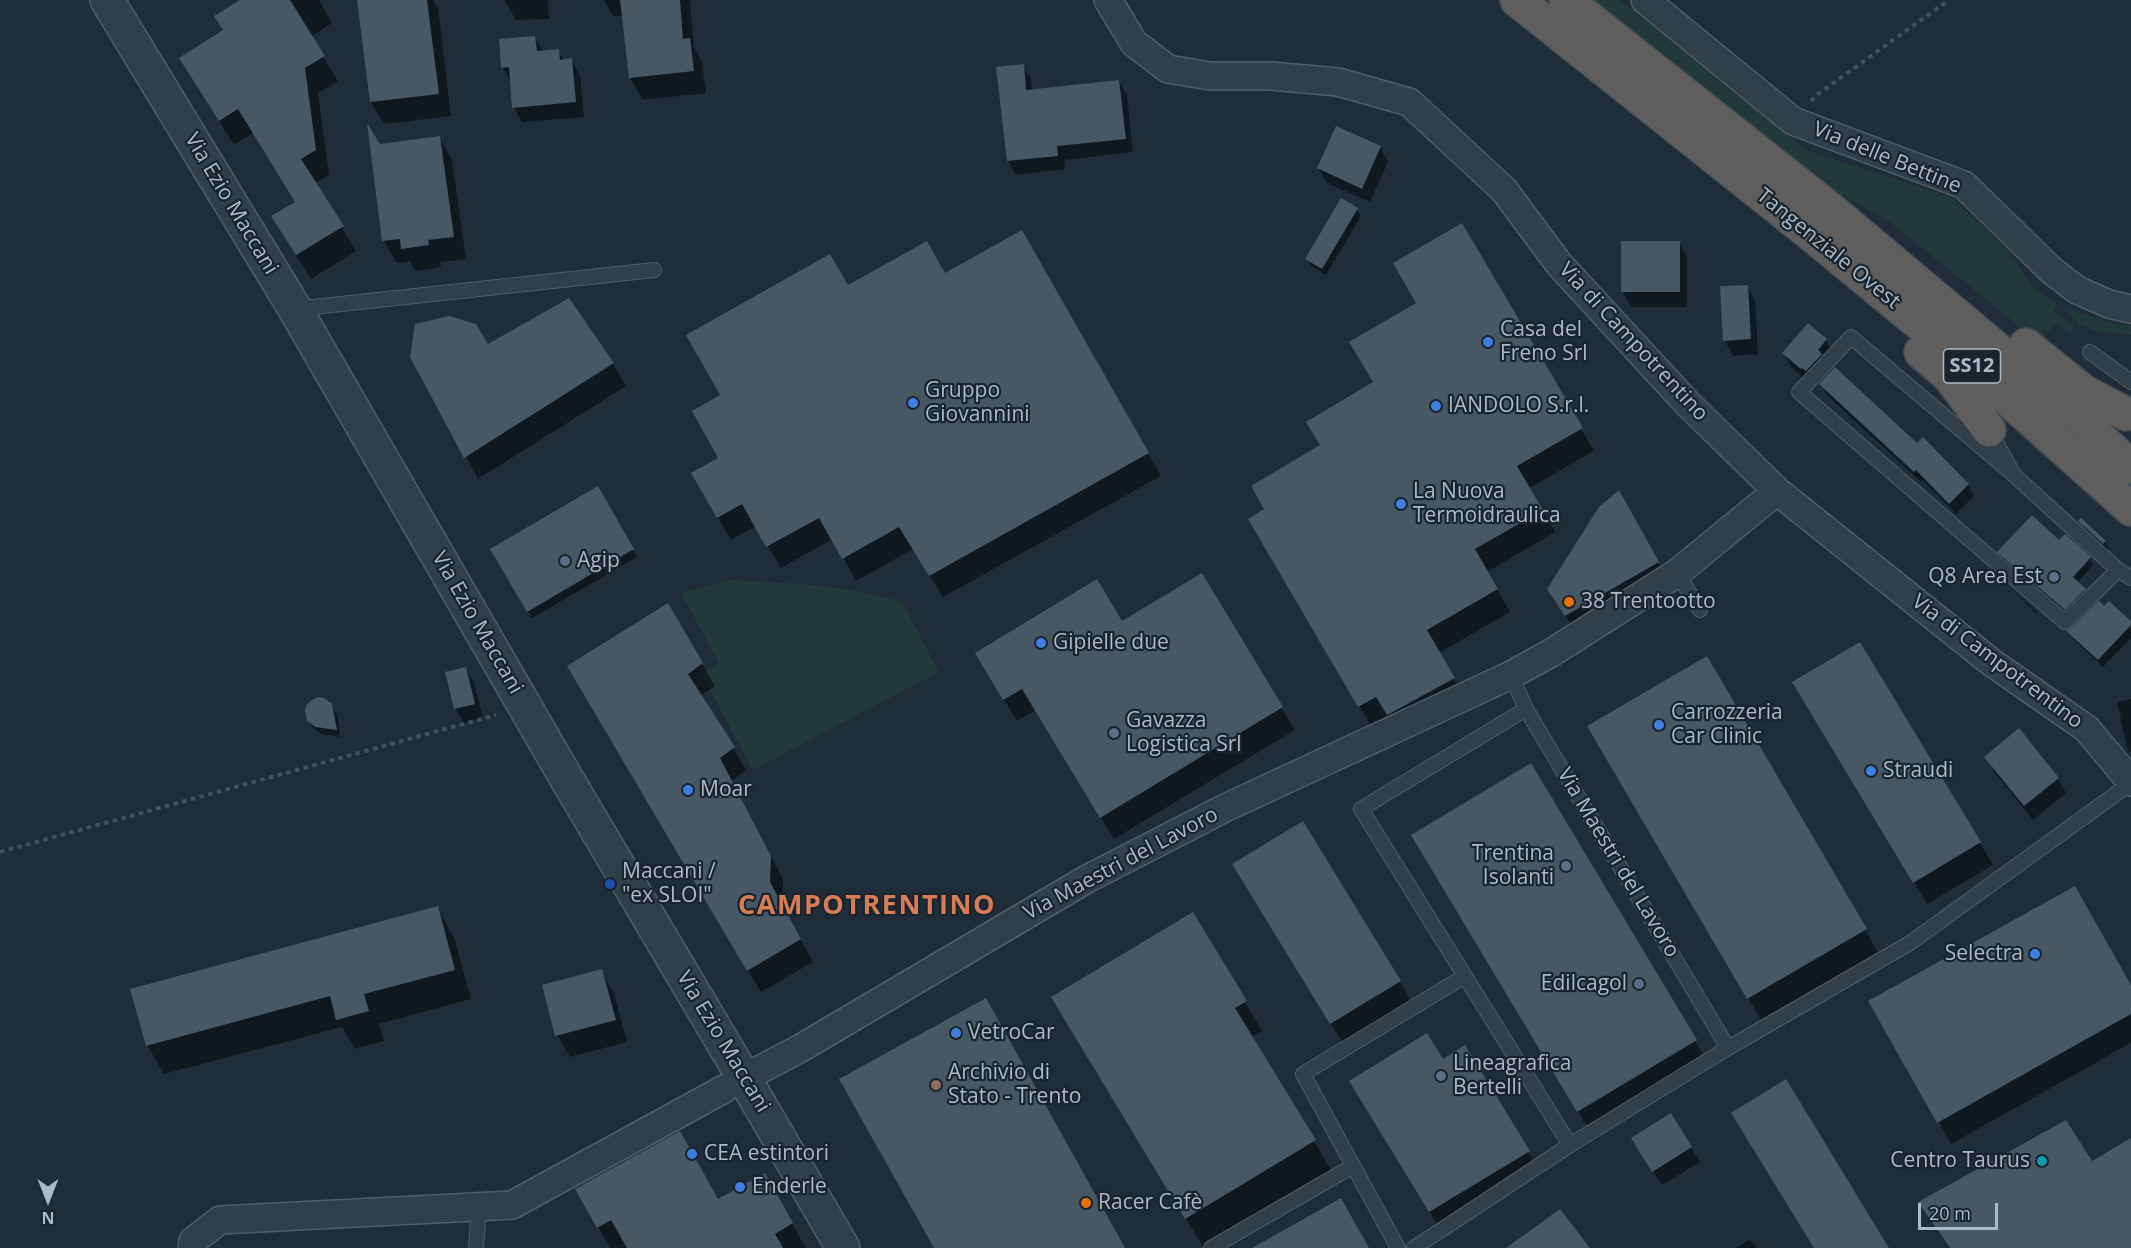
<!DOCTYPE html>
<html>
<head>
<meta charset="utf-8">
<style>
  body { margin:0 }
  #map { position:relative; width:2131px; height:1248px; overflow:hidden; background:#202d38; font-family:"Open Sans",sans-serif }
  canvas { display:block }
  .north { position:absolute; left:18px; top:1170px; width:60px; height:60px; -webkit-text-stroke:4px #19242d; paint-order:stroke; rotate:180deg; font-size:16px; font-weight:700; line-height:24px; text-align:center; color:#adbac5 }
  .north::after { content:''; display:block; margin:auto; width:21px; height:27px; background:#adbac5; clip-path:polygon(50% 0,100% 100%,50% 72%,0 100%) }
  .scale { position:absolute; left:1918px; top:1203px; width:80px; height:27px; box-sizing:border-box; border:3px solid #adbac5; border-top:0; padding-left:8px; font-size:18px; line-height:21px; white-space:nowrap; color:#adbac5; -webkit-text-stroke:4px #19242d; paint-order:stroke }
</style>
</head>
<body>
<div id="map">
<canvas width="2131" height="1248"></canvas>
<div class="north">N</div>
<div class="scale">20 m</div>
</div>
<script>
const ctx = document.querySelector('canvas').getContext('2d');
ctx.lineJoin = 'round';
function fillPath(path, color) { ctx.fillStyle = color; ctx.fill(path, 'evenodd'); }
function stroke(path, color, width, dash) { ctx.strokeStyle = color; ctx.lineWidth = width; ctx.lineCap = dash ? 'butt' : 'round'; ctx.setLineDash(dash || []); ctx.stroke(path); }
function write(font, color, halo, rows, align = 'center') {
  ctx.font = font + ' "Open Sans",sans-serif'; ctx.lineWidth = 4.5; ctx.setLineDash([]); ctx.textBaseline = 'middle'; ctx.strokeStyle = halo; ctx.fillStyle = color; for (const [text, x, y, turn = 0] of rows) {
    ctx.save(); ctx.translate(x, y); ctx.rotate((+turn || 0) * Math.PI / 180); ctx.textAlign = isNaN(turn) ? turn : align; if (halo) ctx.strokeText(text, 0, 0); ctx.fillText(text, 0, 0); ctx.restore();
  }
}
fillPath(new Path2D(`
  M1593,0H1620L1808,151L1953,198L2006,248L2033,287L2057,304L2053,310L2075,328L2070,333L2057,323L2039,342L1887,220L1815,179Z
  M2061,307L2109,322L2131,326V335L2096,331L2079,324Z
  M730,580C788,583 847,585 902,602L939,672L753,770L701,673L719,663L681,593Z`), '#213938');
fillPath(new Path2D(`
  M243,0H319L332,23L311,37L338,81L318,93L329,175L315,183L356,251L311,279L287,241L296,203L254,133L234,145L195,83Z
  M371,0H433L438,8L451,116L384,124L371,102Z
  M504,0H548L549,19L516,20Z
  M604,0H690L694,47L702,62L706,93L643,100L630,78L658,15L613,16Z
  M534,37L543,52L558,51L564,61L571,60L580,75L584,117L522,122L514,108L511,82L503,68Z
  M1023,65L1031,79L1032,91L1119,81L1127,95L1133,152L1064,160L1065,169L1016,175L1008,161L997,69Z
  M369,130L379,146L439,137L452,160L466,259L440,262L441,267L415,271L410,261L397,263L384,241Z
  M1380,147L1388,162L1370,202L1327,183L1318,168Z
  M1357,210L1361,216L1326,275L1311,266L1307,259Z
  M1462,225L1594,451L1529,488L1555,532L1487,572L1510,612L1439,653L1466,700L1372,728L1250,519L1266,510L1375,383Z
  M1022,232L1161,476L943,597L913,549L856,581L833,539L781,568L756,526L731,540L693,473L720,458L722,395L848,287L945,275Z
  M1623,242H1679L1687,257V307H1631L1623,292Z
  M1747,286L1755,301L1758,354L1733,356L1725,341Z
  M569,300L613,364L626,386L478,479L412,356L487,346Z
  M1826,340L1834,355L1826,364L1830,370L1815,385L1811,381L1809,383L1792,368L1783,353Z
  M1821,384L1917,445L1923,439L1968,485L1974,496L1956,514L1923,480L1921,482L1827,395Z
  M597,488L637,557L532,618L492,549Z
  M1618,493L1670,584L1579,637L1549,589Z
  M2080,521L2105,542L2109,549L2107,550L2084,528Z
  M2059,543L2089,558L2093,565L2077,583L2088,597L2069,616L2003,559L1999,552Z
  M1201,575L1295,730L1114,839L1036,710L1017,721L989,675L1122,623Z
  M2010,588L2036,611L2039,616Z
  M667,605L715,686L701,696L746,770L732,781L783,879L782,906L813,962L761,992L569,667Z
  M2131,623V638L2103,667L2073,639L2069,631Z
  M1706,658L1878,952L1761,1020L1589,726Z
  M466,668L474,683L483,718L464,723L455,708Z
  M2131,699V754L2127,748L2117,702Z
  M331,705L338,717L340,737L321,734L313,728L309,721Z
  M1807,705L1980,843L1993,865L1927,904Z
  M1986,757L2058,778L2066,793L2033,820L1994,772Z
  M1530,766L1708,1063L1591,1133L1425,858Z
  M1247,887L1400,981L1412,1004L1344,1045Z
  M437,908L454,937L471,999L379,1024L384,1041L355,1049L342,1027L164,1074L147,1045Z
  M601,971L614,993L627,1042L570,1057L557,1035Z
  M2131,988V1043L1951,1144L1870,1002Z
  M1245,1002L1262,1031L1252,1037L1331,1170L1203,1247L1070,1026Z
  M1465,1047L1541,1174L1443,1234L1363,1103Z
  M1671,1115L1700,1162L1662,1185L1641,1153Z
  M2131,1140V1248H1949L1920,1203L2091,1163Z
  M764,1175L806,1248H610L577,1189L718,1201Z
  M1750,1239L1756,1248H1736Z`), '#0007');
fillPath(new Path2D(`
  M240,0H290L325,56L305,68L316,150L301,159L344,226L296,255L271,216L295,202L238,109L219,121L179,58L223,30L214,16Z
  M357,0H427L439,94L370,102Z
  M620,0H680L683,39L690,38L694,71L629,78Z
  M535,36L537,51L559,49L560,60L572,58L576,102L512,108L509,67L501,68L499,39Z
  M1024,64L1026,90L1119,80L1126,139L1057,146L1058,156L1007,161L996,67Z
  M367,123L380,144L440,136L454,237L428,240L429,245L401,249L400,239L382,241Z
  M1336,126L1381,146L1362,189L1317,168Z
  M1341,198L1358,208L1322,269L1305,259Z
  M1462,223L1583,428L1517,466L1543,510L1475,549L1498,589L1427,630L1455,678L1387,715L1376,697L1358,707L1248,519L1264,509L1251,486L1320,445L1306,422L1373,382L1349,342L1416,303L1393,263Z
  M1022,230L1149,453L929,576L899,527L842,559L819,518L766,547L742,504L717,518L691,473L718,458L692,411L720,395L686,335L830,254L848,285L927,241L945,273Z
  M1621,241H1680V292H1621Z
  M1748,285L1751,339L1723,341L1720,286Z
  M569,298L614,363L464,458L410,357L415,324L449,316L476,324L488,344Z
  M1808,323L1827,339L1818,350L1822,354L1806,371L1802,368L1801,369L1782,353Z
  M1835,367L1917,443L1923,437L1969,484L1949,504L1916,470L1914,472L1819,384Z
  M598,486L634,549L527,612L490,549Z
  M1619,490L1659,562L1565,616L1547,589L1599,507Z
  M2032,515L2059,540L2065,534L2091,557L2073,577L2086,589L2065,610L1997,552Z
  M2081,518L2106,541L2103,544L2078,521Z
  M1202,573L1283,707L1100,818L1022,689L1003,700L975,653L1097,579L1122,621Z
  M2099,601L2104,606L2109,601L2131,621V625L2098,660L2066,631L2071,628Z
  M668,603L703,663L688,674L735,747L720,758L771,856L770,882L801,939L747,971L567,666Z
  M1860,642L1981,842L1913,883L1792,682Z
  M1707,656L1867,929L1747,999L1587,726Z
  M466,667L475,704L454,709L445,672Z
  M318,697L324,698L332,704L337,730L316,727L307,721L305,711L306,706L309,702Z
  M2019,728L2059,778L2024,806L1984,757Z
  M1531,763L1697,1040L1577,1112L1411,835Z
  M1303,821L1401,981L1330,1024L1232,864Z
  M2075,886L2131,985V1014L1937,1123L1868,1001Z
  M438,906L455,970L364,994L369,1011L336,1020L330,996L146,1046L130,989Z
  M1193,912L1247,1001L1235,1008L1316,1140L1185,1219L1051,997Z
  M602,969L616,1020L555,1036L542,985Z
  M986,998L1125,1248H934L839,1079Z
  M1427,1033L1443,1059L1465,1045L1530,1151L1429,1212L1349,1081Z
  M1786,1079L1889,1248H1814L1731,1113Z
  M1671,1113L1692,1147L1652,1172L1631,1138Z
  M2066,1120L2092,1161L2131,1138V1248H1950L1918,1202Z
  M680,1131L718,1199L765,1173L793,1223L775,1234L783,1248H627L611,1220L597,1228L575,1189Z
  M1341,1198L1369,1248H1252Z
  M1560,1209L1590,1248H1506Z`), '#475864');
const service = new Path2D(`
  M295,309L654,270
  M2090,352L2131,382
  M1989,430L2014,475L2118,570L2065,622L1799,392L1851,337L2014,475
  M2118,570L2131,578
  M1677,573L1700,610
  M1511,675L1526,709L1728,1048
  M1526,709L1361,809L1570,1145
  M476,1248L479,1206
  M1211,1248L1353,1166
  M1398,1248L1303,1074L1465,976
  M1414,1248L1570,1145L1728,1048L1910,943L2131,783`);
const minor = new Path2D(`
  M1108,0L1134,43L1168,69L1210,76H1271L1338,82L1409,102L1504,190L1559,264L1687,403L1777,491L1991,662L2087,729L2131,782
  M1645,0L1793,121L1964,185L2051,270L2077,290L2109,304L2131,309
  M744,1078L801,1048L1087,879L1225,808L1511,675L1551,653L1677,573L1777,491
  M192,1248L193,1241L220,1220L512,1205L724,1089`);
const tertiary = new Path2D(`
  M107,0L295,309L568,781L744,1078L843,1248`);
const trunk = new Path2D(`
  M1517,0L1807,231L1965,361L2131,509
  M1566,0L1829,208L2079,418L2131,467
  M2026,345L2083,391L2126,414
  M1921,352L1950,377L1989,430`);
stroke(service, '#515d66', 16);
stroke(minor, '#515d66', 30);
stroke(tertiary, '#515d66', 36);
stroke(trunk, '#3e4a53', 36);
stroke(new Path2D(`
  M1811,101L1818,94L1949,0
  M0,852L496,715`), '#3f5555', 4, [4.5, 4.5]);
stroke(service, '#333f48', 14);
stroke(minor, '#333f48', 27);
stroke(tertiary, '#333f48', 33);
stroke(trunk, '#605e5c', 33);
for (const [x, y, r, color] of [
  [1488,342,6,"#3f7fe0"],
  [913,403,6,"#3f7fe0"],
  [1436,406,6,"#3f7fe0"],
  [1401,504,6,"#3f7fe0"],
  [565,561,6,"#5c6f8a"],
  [2054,577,6,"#5c6f8a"],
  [1569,602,6,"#e8710a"],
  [1041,643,6,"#3f7fe0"],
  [1659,725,6,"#3f7fe0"],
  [1114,733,6,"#5c6f8a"],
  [1871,771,6,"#3f7fe0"],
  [688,790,6,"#3f7fe0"],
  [1566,866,6,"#5c6f8a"],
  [610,884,6,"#1a4fb4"],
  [2035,954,6,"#3f7fe0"],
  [1639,984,6,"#5c6f8a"],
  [956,1033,6,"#3f7fe0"],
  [1441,1076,6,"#5c6f8a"],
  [936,1085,6,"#8d6e63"],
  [692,1154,6,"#3f7fe0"],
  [2042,1161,6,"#0f9aa8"],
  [740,1187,6,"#3f7fe0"],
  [1086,1203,6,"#e8710a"]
]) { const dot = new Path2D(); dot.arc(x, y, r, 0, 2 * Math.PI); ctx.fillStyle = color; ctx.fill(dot); stroke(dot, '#19242d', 2); }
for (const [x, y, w] of [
  [1972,366,57]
]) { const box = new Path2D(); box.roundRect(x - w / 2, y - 17, w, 34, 4.5); ctx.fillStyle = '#19242d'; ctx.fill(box); stroke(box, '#adbac5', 1.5); }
write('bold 20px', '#adbac5', null, [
  ["SS12",1972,366]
]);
write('21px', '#adbac5', '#19242d', [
  ["Via delle Bettine",1887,158,22],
  ["Via Ezio Maccani",231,204,59],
  ["Tangenziale Ovest",1828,249,39],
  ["Via di Campotrentino",1633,342,47],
  ["Via Ezio Maccani",477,623,60],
  ["Via di Campotrentino",1997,662,37],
  ["Via Maestri del Lavoro",1618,863,59],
  ["Via Maestri del Lavoro",1121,864,-28],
  ["Via Ezio Maccani",723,1042,59]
]);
write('21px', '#adbac5', '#19242d', [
  ["Casa del",1500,330],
  ["Freno Srl",1500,354],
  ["Gruppo",925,391],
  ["Giovannini",925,415],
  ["IANDOLO S.r.l.",1448,406],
  ["La Nuova",1413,492],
  ["Termoidraulica",1413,516],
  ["Agip",577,561],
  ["Q8 Area Est",2042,577,"right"],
  ["38 Trentootto",1581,602],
  ["Gipielle due",1053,643],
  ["Carrozzeria",1671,713],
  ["Car Clinic",1671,737],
  ["Gavazza",1126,721],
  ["Logistica Srl",1126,745],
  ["Straudi",1883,771],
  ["Moar",700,790],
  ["Trentina",1554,854,"right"],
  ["Isolanti",1554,878,"right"],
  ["Maccani /",622,872],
  ["\"ex SLOI\"",622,896],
  ["Selectra",2023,954,"right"],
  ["Edilcagol",1627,984,"right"],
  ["VetroCar",968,1033],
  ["Lineagrafica",1453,1064],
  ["Bertelli",1453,1088],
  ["Archivio di",948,1073],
  ["Stato - Trento",948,1097],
  ["CEA estintori",704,1154],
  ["Centro Taurus",2030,1161,"right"],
  ["Enderle",752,1187],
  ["Racer Cafè",1098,1203]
], 'left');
ctx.letterSpacing = '1.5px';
write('bold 27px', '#d67d58', '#19242d', [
  ["CAMPOTRENTINO",867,906]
]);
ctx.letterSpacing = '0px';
</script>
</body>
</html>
